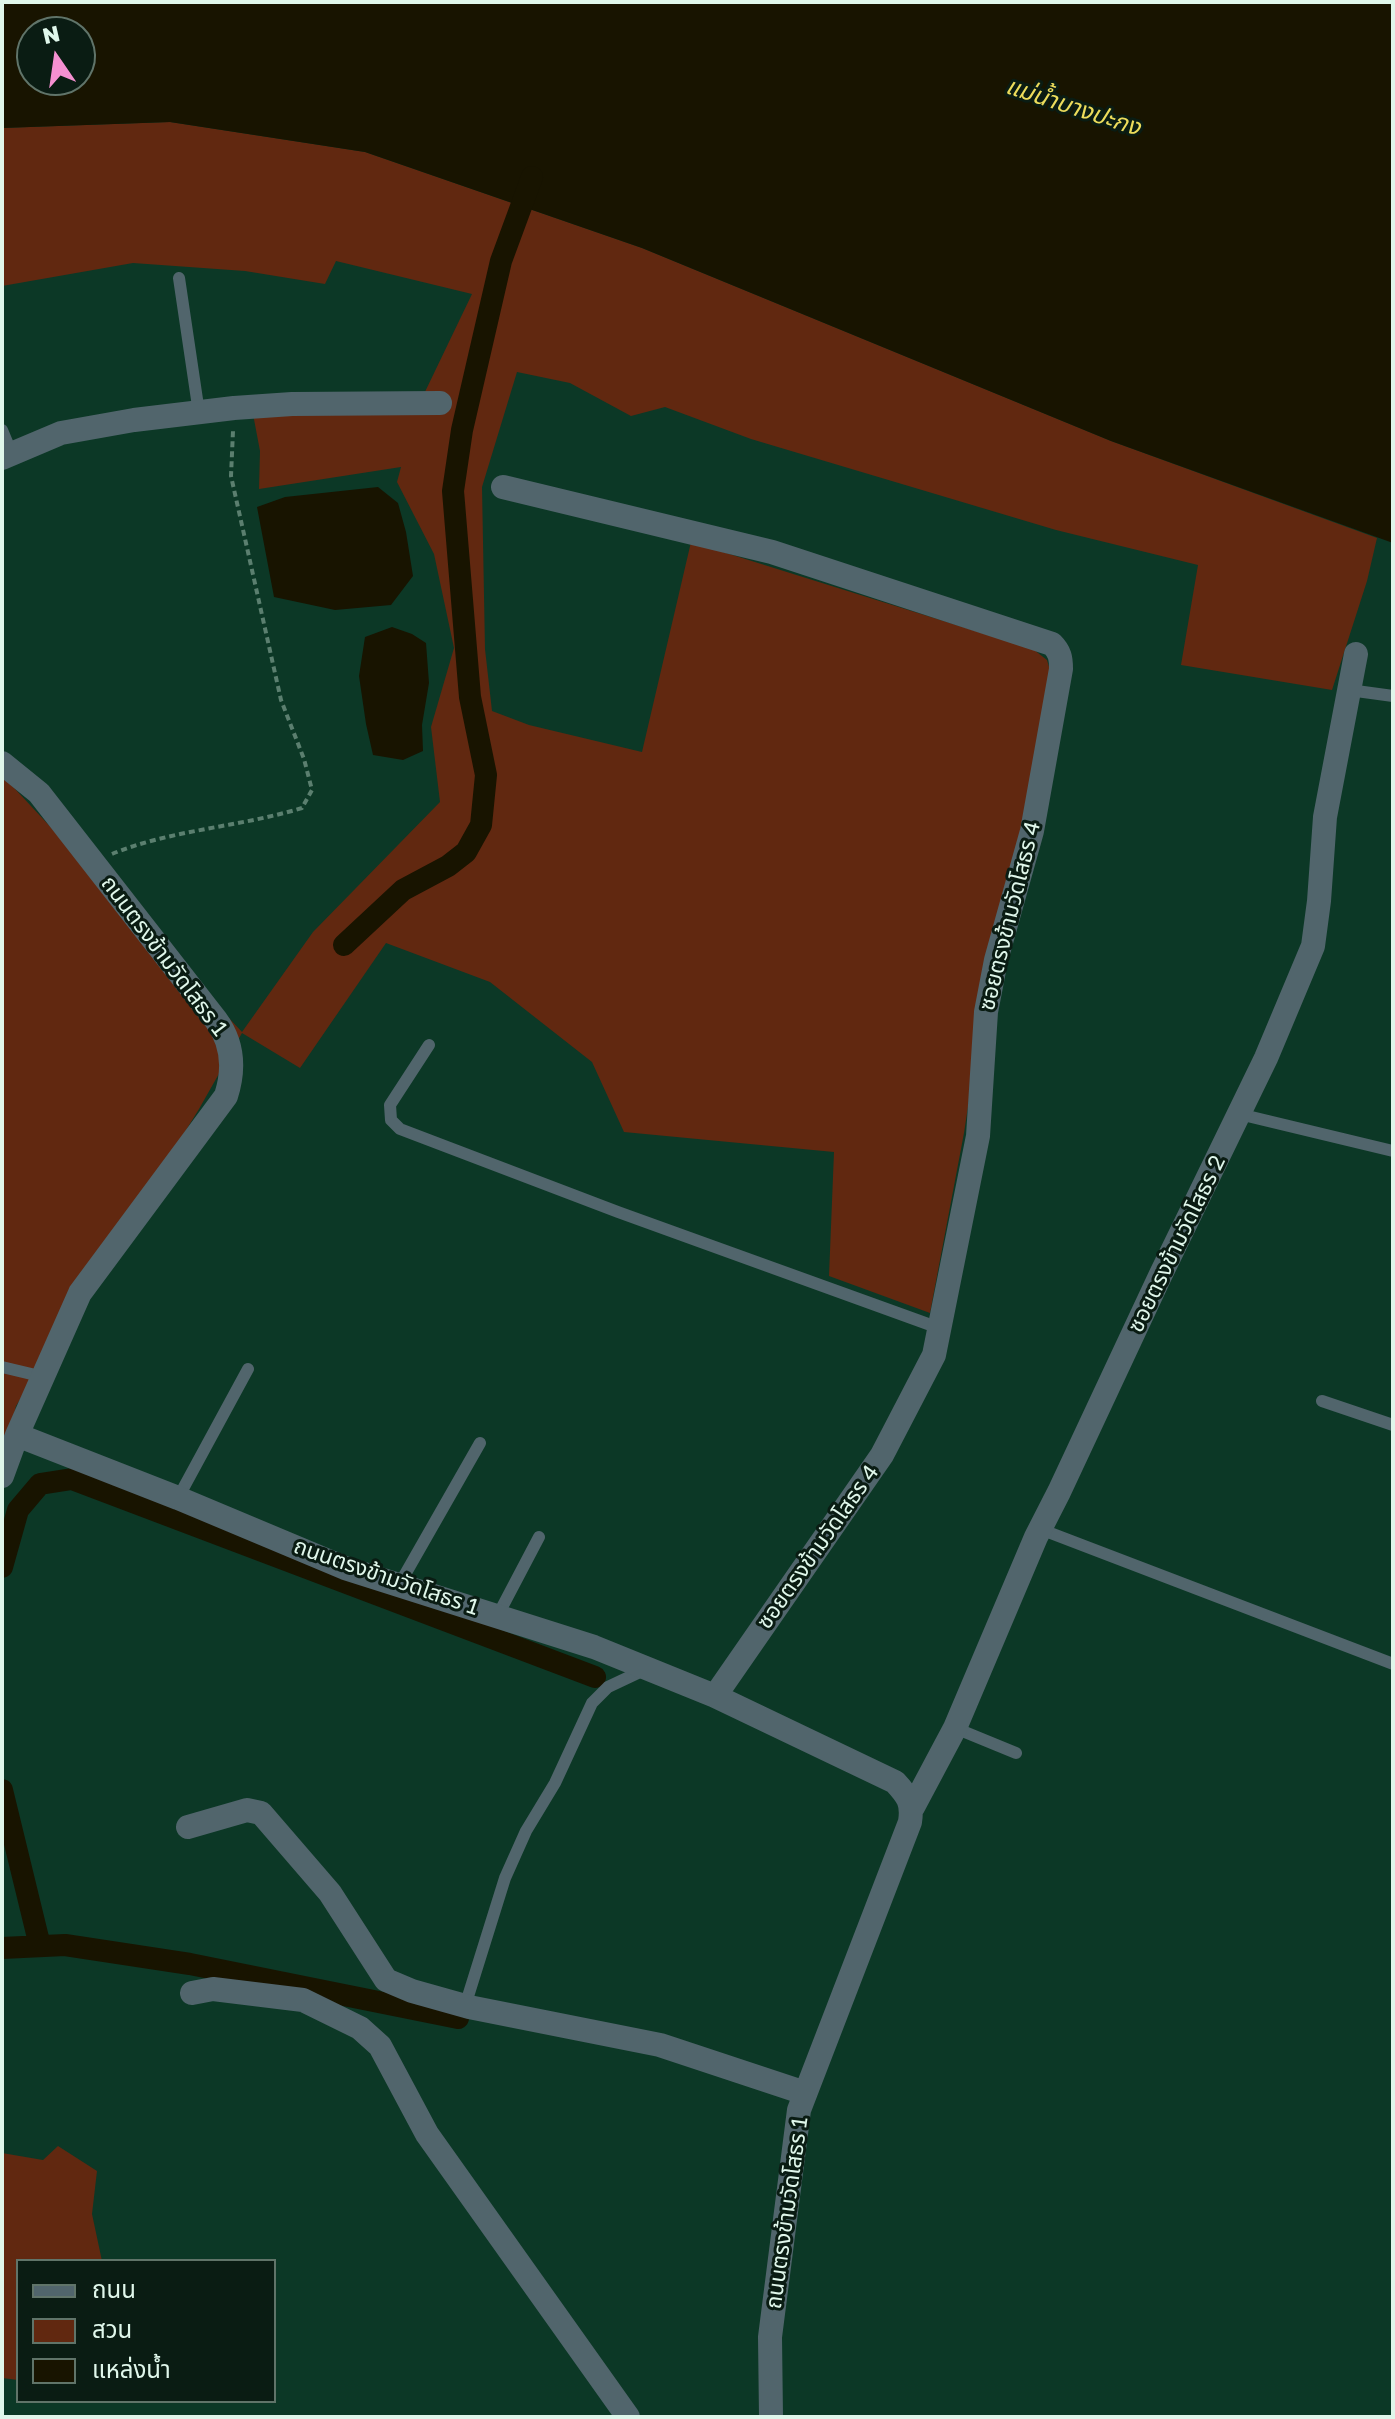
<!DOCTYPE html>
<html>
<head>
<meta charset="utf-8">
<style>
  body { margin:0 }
  #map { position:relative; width:1395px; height:2419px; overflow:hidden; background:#0c3826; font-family:"Golos Text","Noto Sans Thai",sans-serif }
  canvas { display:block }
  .frame { position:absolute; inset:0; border:4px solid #e0f7eb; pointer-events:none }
  .legend { position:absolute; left:16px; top:2259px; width:260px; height:144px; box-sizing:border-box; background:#0a1c13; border:2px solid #607469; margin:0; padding:10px 14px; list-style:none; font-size:24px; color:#e0f7eb }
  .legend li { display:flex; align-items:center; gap:16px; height:40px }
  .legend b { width:40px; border:2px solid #607469 }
  .north { position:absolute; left:16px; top:16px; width:80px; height:80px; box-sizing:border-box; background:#0a1c13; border:2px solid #607469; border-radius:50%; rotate:347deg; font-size:22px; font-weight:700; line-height:32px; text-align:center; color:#e0f7eb }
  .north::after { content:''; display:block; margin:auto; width:28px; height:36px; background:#f590d1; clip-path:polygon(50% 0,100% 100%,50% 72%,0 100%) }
</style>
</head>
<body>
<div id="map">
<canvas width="1395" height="2419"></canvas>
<div class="frame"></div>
<ul class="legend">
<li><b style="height:10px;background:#51656c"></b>ถนน</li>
<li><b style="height:22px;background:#612810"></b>สวน</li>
<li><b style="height:22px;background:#181400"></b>แหล่งน้ำ</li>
</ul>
<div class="north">N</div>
</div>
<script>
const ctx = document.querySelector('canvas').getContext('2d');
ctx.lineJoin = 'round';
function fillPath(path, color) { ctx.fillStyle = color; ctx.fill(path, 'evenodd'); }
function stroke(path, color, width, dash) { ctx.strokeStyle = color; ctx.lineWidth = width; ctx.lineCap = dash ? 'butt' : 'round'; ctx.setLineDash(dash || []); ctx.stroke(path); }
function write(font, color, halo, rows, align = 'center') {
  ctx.font = font + ' "Golos Text","Noto Sans Thai",sans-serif'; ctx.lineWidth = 6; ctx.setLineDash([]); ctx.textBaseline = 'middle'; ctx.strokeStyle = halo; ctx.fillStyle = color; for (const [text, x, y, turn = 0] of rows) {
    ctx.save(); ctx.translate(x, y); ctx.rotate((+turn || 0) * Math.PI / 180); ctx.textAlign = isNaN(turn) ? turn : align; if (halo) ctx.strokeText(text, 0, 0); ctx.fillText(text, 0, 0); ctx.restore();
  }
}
fillPath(new Path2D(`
  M170,122L365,152L642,248L1111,441L1377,538L1367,581L1332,690L1181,665L1198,565L1056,530L751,439L665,407L631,416L570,383L517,372L482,487L485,649L492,711L529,725L642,752L691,542L1033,649L1047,660L1057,694L995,928L964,1133L930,1313L829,1276L834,1152L624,1132L592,1062L490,982L386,943L300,1068L242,1033L199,1109L16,1406L2,1463V775L242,1032L313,932L440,802L431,727L454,648L434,554L397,482L401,467L259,489L260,451L253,414L423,396L472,294L336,261L325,284L245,271L133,263L2,286V128Z
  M58,2146L97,2171L92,2214L102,2261H18V2380L2,2378V2153L43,2160Z`), '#612810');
fillPath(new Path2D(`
  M2,2H1393V543L1111,441L642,248L365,152L170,122L2,128ZM32,32H80V80H32Z
  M378,487L398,503L406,532L413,576L391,605L335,610L274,597L257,507L285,497Z
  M392,627L412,634L426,643L429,683L422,725L423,751L403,760L373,755L366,724L359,676L365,637Z`), '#181400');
stroke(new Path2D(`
  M344,945L403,890L448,866L466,852L481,825L486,775L470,697L453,491L462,430L501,261L532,177
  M2,1567L18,1510L40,1484L72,1479L595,1677
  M2,1790L40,1946
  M2,1948L65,1945L190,1964L458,2018`), '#181400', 22);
stroke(new Path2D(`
  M112,854C169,830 240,827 302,808L312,790L304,759L281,700L231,476L233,431`), '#5b7f6f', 4, [6, 4]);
stroke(new Path2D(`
  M179,278L199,413
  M2,430L12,454
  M1349,690L1393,696
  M429,1045L390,1105L391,1120L400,1129L618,1212L939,1328
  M1239,1114L1393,1151
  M2,1367L44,1377
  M1322,1401L1393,1425
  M178,1498L248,1369
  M1040,1529L1393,1664
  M399,1585L480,1443
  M498,1615L539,1537
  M955,1728L1016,1753
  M465,2006L505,1878L526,1831L555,1783L592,1703L608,1687L644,1670`), '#51656c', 12);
stroke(new Path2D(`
  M2,458L61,433L134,420L234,408L292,404L440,403
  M503,487L772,552L1052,644C1060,652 1061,658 1061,669L1032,831L996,960L986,1012L978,1136L934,1355L882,1455L715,1696
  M2,763L39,793L216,1020C233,1043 235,1068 226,1096L80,1293L17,1435L178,1498L345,1568L594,1647L715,1696L895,1782C908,1796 913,1803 910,1822L799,2110L770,2337L771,2417
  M2,1476L17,1435
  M913,1807L955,1728L1036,1537L1059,1492L1161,1274L1266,1058L1313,946L1319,901L1325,817L1356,654
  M188,1827L247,1810L261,1813L330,1893L386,1980L412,1991L469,2007L660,2045L805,2093
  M192,1993L213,1989L303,2000L360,2028L380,2046L427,2134L628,2417`), '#51656c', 24);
write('22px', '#e0f7eb', '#0a1c13', [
  ["ซอยตรงข้ามวัดโสธร 4",1010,916,-76],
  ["ถนนตรงข้ามวัดโสธร 1",164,956,53],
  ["ซอยตรงข้ามวัดโสธร 2",1177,1244,-64],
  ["ซอยตรงข้ามวัดโสธร 4",818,1547,-55],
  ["ถนนตรงข้ามวัดโสธร 1",386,1577,19],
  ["ถนนตรงข้ามวัดโสธร 1",787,2213,-82]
]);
write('italic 24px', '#ecdc5b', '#0a1c13', [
  ["แม่น้ำบางปะกง",1073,107,18]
]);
</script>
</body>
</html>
